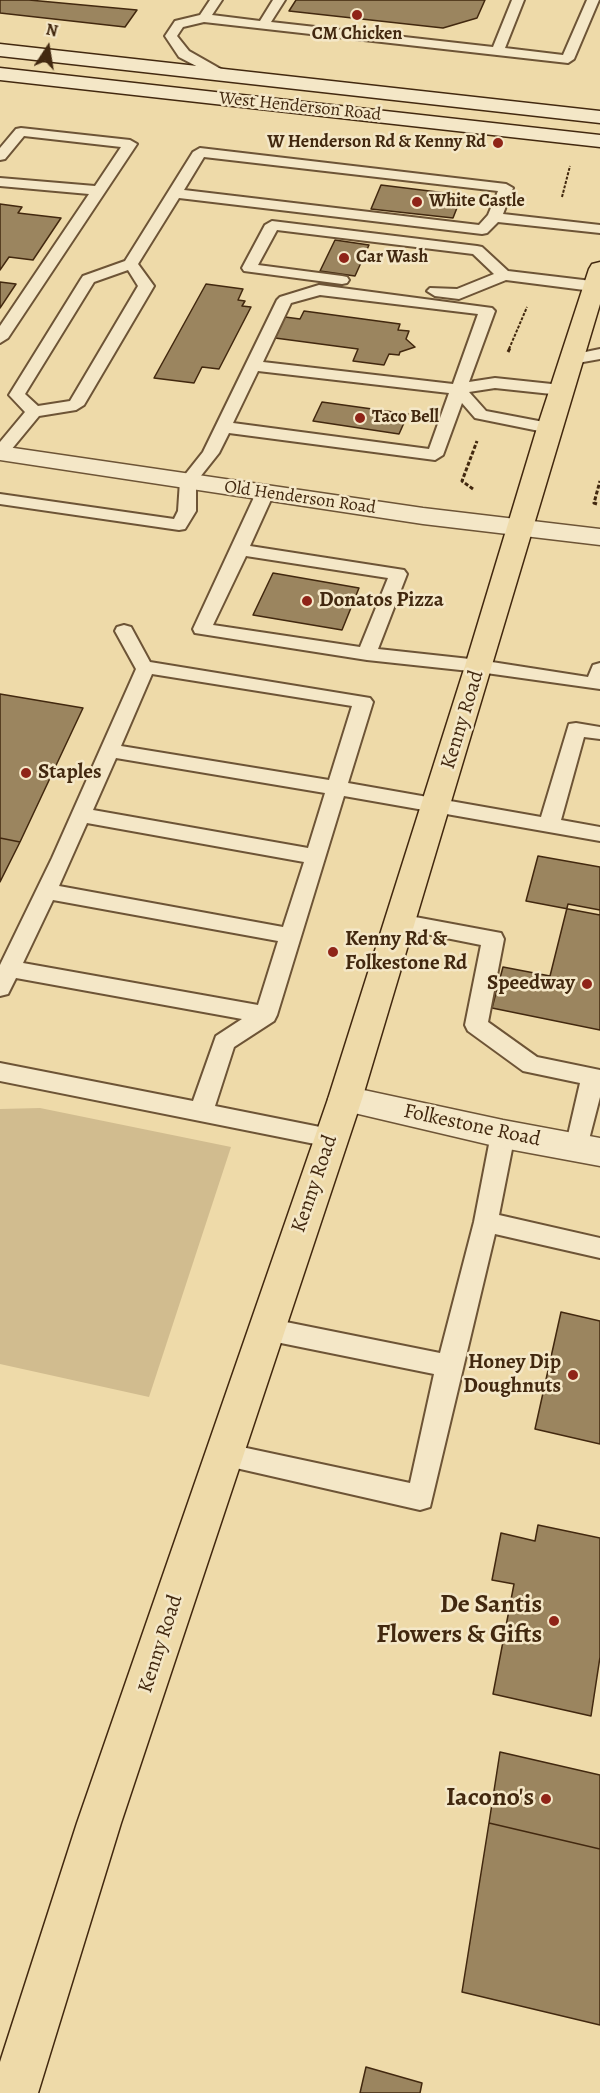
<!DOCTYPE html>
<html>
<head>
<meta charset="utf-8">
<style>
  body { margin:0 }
  #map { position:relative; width:600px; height:2093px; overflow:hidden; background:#eedaa9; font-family:Alegreya,serif }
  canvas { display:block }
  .north { position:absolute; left:18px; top:18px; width:60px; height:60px; -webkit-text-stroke:4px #f4e7c7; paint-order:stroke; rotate:12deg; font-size:16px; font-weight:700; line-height:24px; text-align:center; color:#42280f }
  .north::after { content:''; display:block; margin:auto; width:21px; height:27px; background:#42280f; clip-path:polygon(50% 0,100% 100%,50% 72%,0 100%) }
</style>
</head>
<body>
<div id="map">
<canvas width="600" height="2093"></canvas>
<div class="north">N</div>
</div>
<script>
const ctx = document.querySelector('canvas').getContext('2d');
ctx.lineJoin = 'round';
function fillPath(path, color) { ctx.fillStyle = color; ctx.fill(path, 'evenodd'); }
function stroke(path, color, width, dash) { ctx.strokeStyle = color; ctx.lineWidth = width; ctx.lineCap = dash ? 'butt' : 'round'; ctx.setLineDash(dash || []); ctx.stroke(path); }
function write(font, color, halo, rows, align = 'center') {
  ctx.font = font + ' Alegreya,serif'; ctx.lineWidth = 5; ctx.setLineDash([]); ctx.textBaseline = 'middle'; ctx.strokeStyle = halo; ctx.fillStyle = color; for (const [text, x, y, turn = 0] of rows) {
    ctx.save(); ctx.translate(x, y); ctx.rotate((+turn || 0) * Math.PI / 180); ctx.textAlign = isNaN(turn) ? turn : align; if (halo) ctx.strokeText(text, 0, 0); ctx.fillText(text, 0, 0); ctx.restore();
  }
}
fillPath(new Path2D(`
  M40,1108L231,1147L149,1397L0,1364V1109Z`), '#d1bc8f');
const building = new Path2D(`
  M0,0H29L137,10L125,27L0,13Z
  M296,0H485L477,18L443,28L289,11Z
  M381,185L462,195L453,218L371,209Z
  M0,204L22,207L18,213L61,218L33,260L9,257L0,270Z
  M335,240L369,245L355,276L320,271Z
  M0,282L16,284L0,308Z
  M206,284L243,289L238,300L245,301L242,306L251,307L219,369L202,367L194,383L154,378Z
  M304,311L400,324L398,330L409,331L406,339L415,347L400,352L399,355L389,354L384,365L353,361L358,349L275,338L285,317L300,319Z
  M322,402L408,414L399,434L313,421Z
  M273,573L359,588L342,630L253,615Z
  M0,694L83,708L20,842L0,838Z
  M0,838L20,842L0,882Z
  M538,856L600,867V915L526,901Z
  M568,904L600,910V1030L492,1008L503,967L550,976Z
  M561,1312L600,1321V1444L535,1429Z
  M538,1525L600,1538V1657L591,1716L493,1694L514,1584L492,1580L501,1533L535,1541Z
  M500,1752L600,1775V1849L489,1823Z
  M489,1823L600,1849V2025L462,1992Z
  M366,2067L422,2083L420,2093H360Z`);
fillPath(building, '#9b855f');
stroke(building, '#42280f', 1.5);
const lane = new Path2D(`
  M210,0H222L212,15L260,21L273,0H285L271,22L493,47L512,0H524L505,48L563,55L587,0H599L574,59L568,63L204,22L183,27L177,36L189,51L226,72L227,75L226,78L221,79L179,57L165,36L175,21L200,15Z
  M21,128L130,140L137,144L8,338L0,343V326L89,194L0,186V178L95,186L121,147L24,136L5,159L0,160V148L16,129Z
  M200,148L506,184L513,188L503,214L600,225V233L498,222L487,233L482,234L179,198L138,264L154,286L84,405L76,410L39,416L6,456L0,457V442L25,412L9,395L81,279L83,276L125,261L193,152ZM204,157L498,191L488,215L479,225L184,190ZM128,270L138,286L70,401L38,406L25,394L94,282Z
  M272,221L477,246L482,247L508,271L600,282V292L506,280L459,299L435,296L427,291L430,288L457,289L494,274L473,254L277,230L258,265L342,276L347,277L349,280L347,283L342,284L244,271L242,268L265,225Z
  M319,285L492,308L495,311L469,382L495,378L561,385L569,390L561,395L495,388L469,392L486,411L549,423L557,428L549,433L475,418L462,403L443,455L435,460L229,433L219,453L196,482V511L185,529L179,530L0,504V494L174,519L178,511L180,481L203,452L277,300L280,297ZM320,295L478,314L453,384L263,362L291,303ZM258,371L449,393L429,449L233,423Z
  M600,349V359L572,364L564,359L566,356Z
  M265,488L271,489L274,493L250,546L404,570L407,574L378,649L479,660L588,677L593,665L600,663V689L479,672L367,660L195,633L193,629L256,493L259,489ZM246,556L388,578L360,647L213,625Z
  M124,625L131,627L150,662L370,698L373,702L348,783L541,817L569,724L576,723L600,727V739L584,737L561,820L600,827V841L344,796L277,1015L274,1021L234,1047L215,1106L330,1129L338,1131L342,1138L338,1145L330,1147L0,1081V1063L193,1101L216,1036L242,1019L16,978L8,994L0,996V965L52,858L136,669L115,631L117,627ZM152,674L352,706L329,780L121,746ZM116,758L325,793L308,848L93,810ZM87,823L304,862L283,927L59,886ZM53,900L278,941L258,1005L23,963Z
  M399,914L501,933L504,939L488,1022L537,1057L600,1070V1097L585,1155L577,1157L569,1155L565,1148L580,1083L523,1071L468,1031L465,1025L481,945L391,927L388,922L391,917Z
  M503,1125L511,1127L515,1134L499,1215L600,1238V1258L495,1234L430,1507L420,1510L214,1463L210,1455L214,1447L223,1443L410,1483L434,1374L266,1340L257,1337L253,1329L257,1321L266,1318L440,1353L474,1222L491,1134L495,1127Z`);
const street = new Path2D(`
  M0,446L423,508L600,529V545L423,524L0,460Z
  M345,1086L503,1120L600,1138V1166L503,1148L333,1108L328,1099L333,1090Z`);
const secondary = new Path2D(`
  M0,44L600,111V123L0,56Z
  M0,68L600,135V147L0,80Z`);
const primary = new Path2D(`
  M600,262V304L362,1099L121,1823L38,2093H0V2062L77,1823L328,1099L465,666L537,428L589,269L592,264Z`);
stroke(lane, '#6d5436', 4);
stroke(street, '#6d5436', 3);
stroke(secondary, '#42280f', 3);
stroke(primary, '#42280f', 3);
stroke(new Path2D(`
  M562,197L570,166
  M509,349L527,307`), '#42280f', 2, [3, 1.5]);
stroke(new Path2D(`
  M508,352L510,348
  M473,489L462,481L477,441
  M597,504L594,503L600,481`), '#42280f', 3, [4, 2]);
fillPath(lane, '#f4e7c7');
fillPath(street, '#f4e7c7');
fillPath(secondary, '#f4e7c7');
fillPath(primary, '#eedaa9');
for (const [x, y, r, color] of [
  [357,15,6,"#8f2418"],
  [498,143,6,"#8f2418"],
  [417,202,6,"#8f2418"],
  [344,258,6,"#8f2418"],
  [360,418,6,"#8f2418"],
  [307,601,6,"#8f2418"],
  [26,773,6,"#8f2418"],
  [333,952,6,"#8f2418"],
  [587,984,6,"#8f2418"],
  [573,1375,6,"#8f2418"],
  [554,1621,6,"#8f2418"],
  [546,1799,6,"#8f2418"]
]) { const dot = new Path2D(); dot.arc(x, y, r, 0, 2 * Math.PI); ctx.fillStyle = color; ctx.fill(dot); stroke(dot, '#f4e7c7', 2); }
write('bold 18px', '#42280f', '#f4e7c7', [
  ["CM Chicken",357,35,"center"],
  ["W Henderson Rd & Kenny Rd",486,143,"right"],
  ["White Castle",429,202],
  ["Car Wash",356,258],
  ["Taco Bell",372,418]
], 'left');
write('18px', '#42280f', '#f4e7c7', [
  ["West Henderson Road",300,107,6],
  ["Old Henderson Road",300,498,8]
]);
write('bold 21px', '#42280f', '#f4e7c7', [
  ["Donatos Pizza",319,601],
  ["Staples",38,773],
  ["Kenny Rd &",345,940],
  ["Folkestone Rd",345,964],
  ["Speedway",575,984,"right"],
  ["Honey Dip",561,1363,"right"],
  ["Doughnuts",561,1387,"right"]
], 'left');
write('21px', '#42280f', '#f4e7c7', [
  ["Kenny Road",463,720,-73],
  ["Folkestone Road",472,1126,12],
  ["Kenny Road",315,1184,-71],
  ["Kenny Road",161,1644,-72]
]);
write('bold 26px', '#42280f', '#f4e7c7', [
  ["De Santis",542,1606],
  ["Flowers & Gifts",542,1636],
  ["Iacono's",534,1799]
], 'right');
</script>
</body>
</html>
